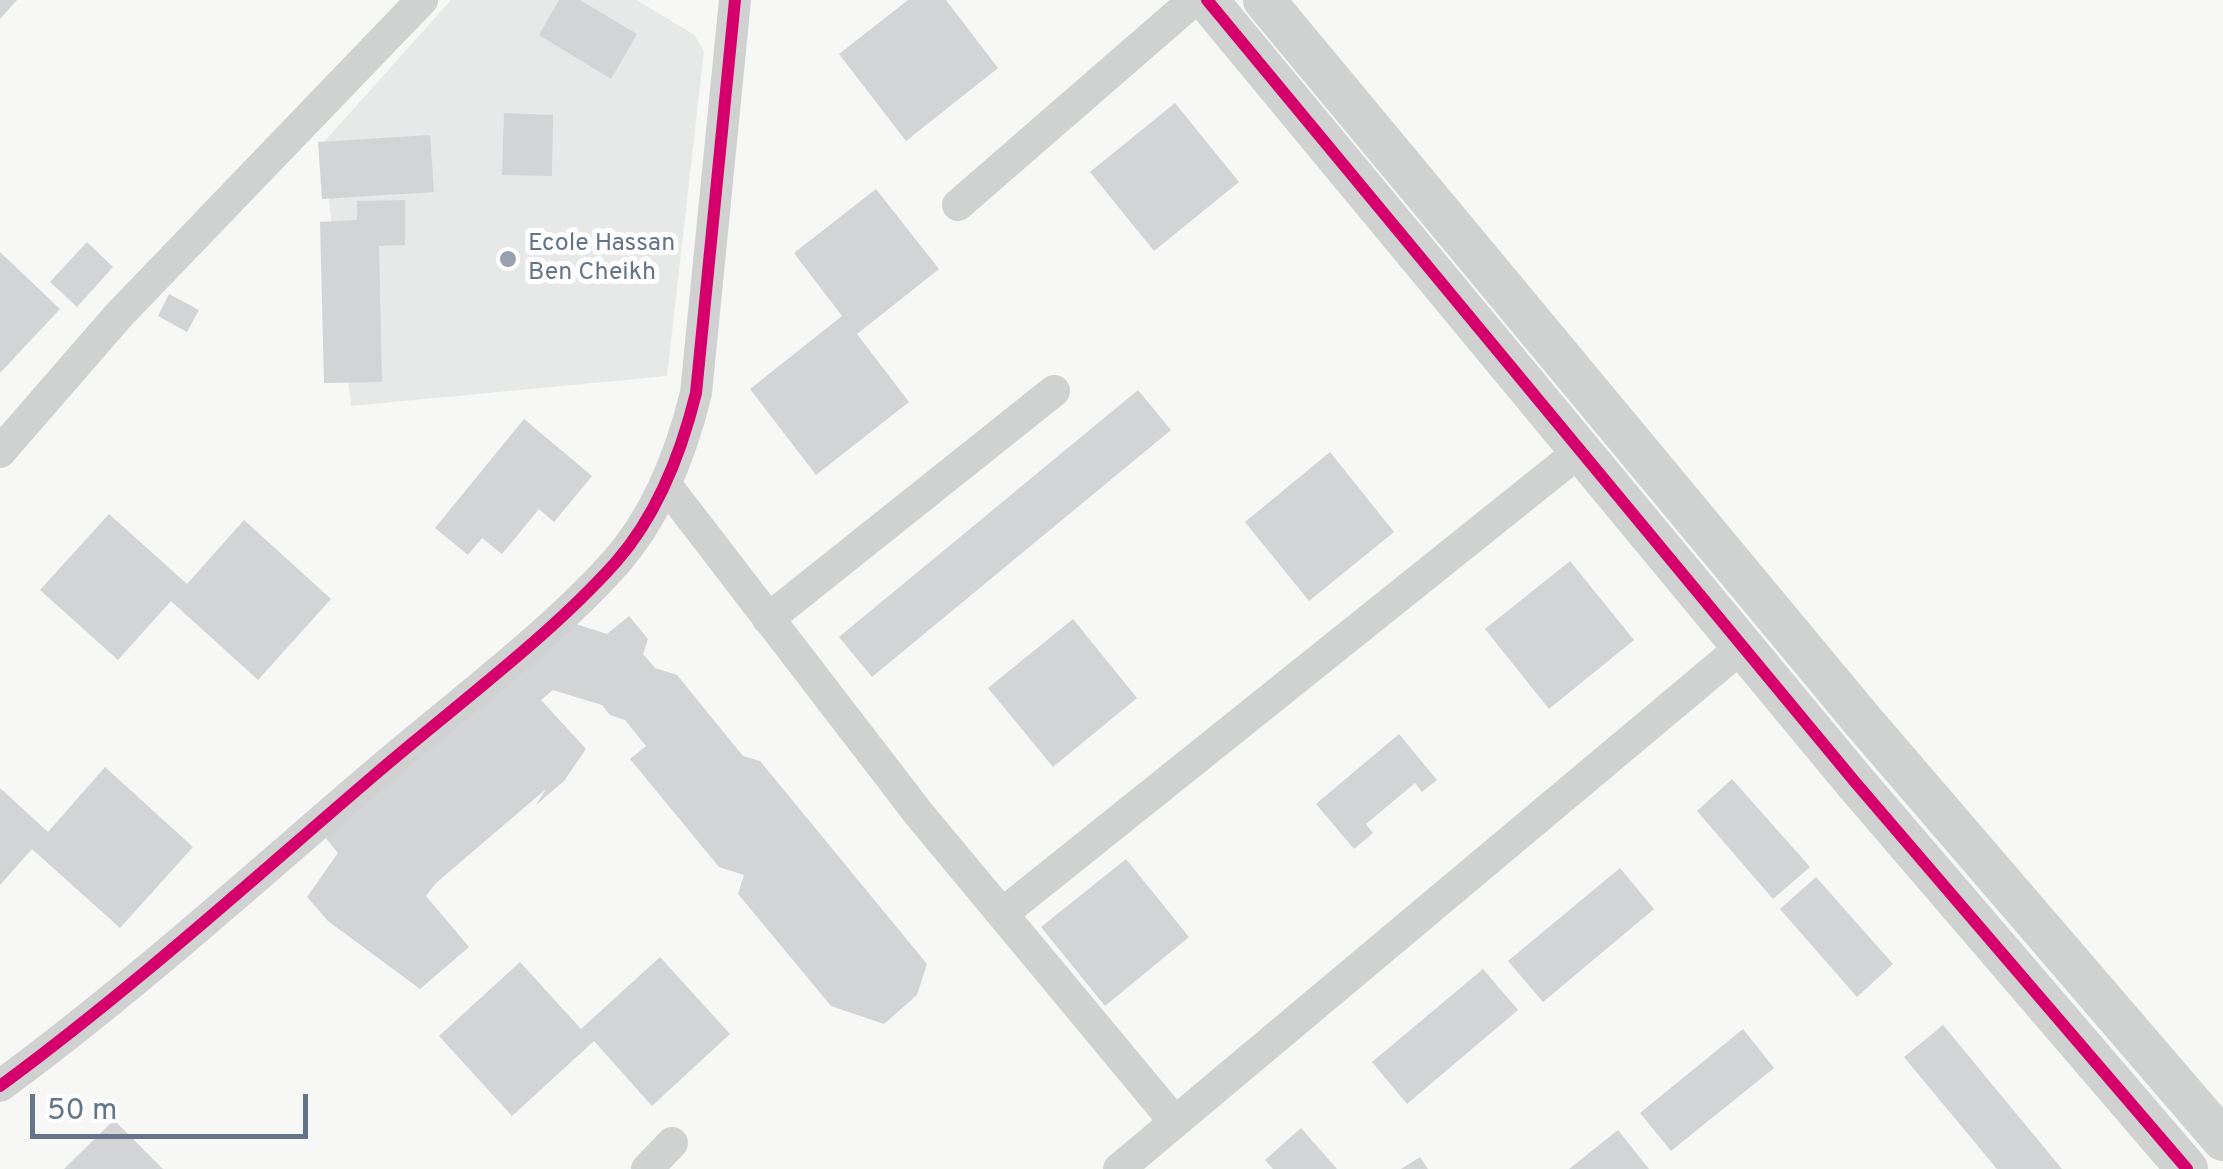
<!DOCTYPE html>
<html>
<head>
<meta charset="utf-8">
<style>
  body { margin:0 }
  #map { position:relative; width:2223px; height:1169px; overflow:hidden; background:#f7f7f5; font-family:Overpass,sans-serif }
  canvas { display:block }
  .scale { position:absolute; left:30px; top:1094px; width:278px; height:45px; box-sizing:border-box; border:5px solid #647588; border-top:0; padding-left:12px; font-size:30px; line-height:35px; white-space:nowrap; color:#647588; -webkit-text-stroke:8px #fff; paint-order:stroke }
</style>
</head>
<body>
<div id="map">
<canvas width="2223" height="1169"></canvas>
<div class="scale">50 m</div>
</div>
<script>
const ctx = document.querySelector('canvas').getContext('2d');
ctx.lineJoin = 'round';
function fillPath(path, color) { ctx.fillStyle = color; ctx.fill(path, 'evenodd'); }
function stroke(path, color, width, dash) { ctx.strokeStyle = color; ctx.lineWidth = width; ctx.lineCap = dash ? 'butt' : 'round'; ctx.setLineDash(dash || []); ctx.stroke(path); }
function write(font, color, halo, rows, align = 'center') {
  ctx.font = font + ' Overpass,sans-serif'; ctx.lineWidth = 10; ctx.setLineDash([]); ctx.textBaseline = 'middle'; ctx.strokeStyle = halo; ctx.fillStyle = color; for (const [text, x, y, turn = 0] of rows) {
    ctx.save(); ctx.translate(x, y); ctx.rotate((+turn || 0) * Math.PI / 180); ctx.textAlign = isNaN(turn) ? turn : align; if (halo) ctx.strokeText(text, 0, 0); ctx.fillText(text, 0, 0); ctx.restore();
  }
}
fillPath(new Path2D(`
  M451,0H637L694,35L704,51L667,376L351,406L323,143Z`), '#e7e9e8');
fillPath(new Path2D(`
  M0,0H17L0,19Z
  M559,0H580L637,34L611,79L539,35Z
  M908,0H946L998,68L906,141L839,54Z
  M1175,103L1239,182L1154,251L1090,172Z
  M504,113L553,115L552,176L502,175Z
  M430,135L434,192L322,199L318,142Z
  M876,189L939,269L857,334L909,402L816,475L750,389L842,316L794,253Z
  M405,200V245L379,246L382,382L324,383L320,222L357,220V201Z
  M87,242L113,267L77,307L50,282Z
  M0,252L60,309L0,373Z
  M169,294L199,310L187,332L158,316Z
  M1138,390L1171,430L872,677L839,637Z
  M524,419L592,476L554,522L539,509L502,554L482,538L468,555L435,528Z
  M1330,452L1394,532L1309,601L1245,522Z
  M109,514L187,584L244,520L331,599L258,680L171,601L118,660L40,590Z
  M1570,561L1634,640L1549,709L1485,629Z
  M548,615L607,634L629,616L648,639L643,654L655,668L677,675L743,756L760,761L927,964L917,995L884,1024L831,1006L738,894L744,875L719,867L630,759L646,746L625,720L610,715L602,705L553,690L541,700L586,749L564,781L536,805L546,789L436,883L426,896L469,947L420,989L328,921L307,897L338,853L315,825Z
  M1073,619L1137,698L1053,767L988,688Z
  M1399,734L1437,780L1422,792L1415,783L1366,824L1373,833L1354,849L1316,804Z
  M105,767L193,847L120,928L32,849L0,885V788L48,832Z
  M1732,779L1810,867L1773,899L1697,811Z
  M1126,859L1189,937L1105,1006L1041,927Z
  M1620,868L1654,909L1543,1002L1508,961Z
  M1816,877L1893,964L1857,997L1780,909Z
  M660,957L730,1034L652,1106L594,1041L512,1116L439,1036L520,962L581,1029Z
  M1483,969L1518,1010L1407,1104L1372,1062Z
  M1943,1025L2062,1169H1997L1904,1057Z
  M1743,1029L1774,1068L1671,1151L1640,1113Z
  M114,1120L163,1169H64Z
  M1301,1128L1337,1169H1273L1265,1160Z
  M1618,1130L1649,1169H1569Z
  M1420,1157L1428,1169H1401Z`), '#d3d4d5');
stroke(new Path2D(`
  M958,205L1194,0
  M0,452L119,315L422,0
  M666,485L919,814L1175,1122
  M768,619L1054,391
  M1002,914L1580,451
  M0,1086C132,989 254,878 378,772C455,706 549,637 616,562C658,514 681,454 696,393L735,0
  M647,1169L672,1143
  M1119,1169L1743,646`), '#d0d2d2', 32);
stroke(new Path2D(`
  M1207,0L1855,782L2187,1169
  M1264,0L1862,720L2223,1140`), '#d0d2d2', 42);
stroke(new Path2D(`
  M1207,0L1855,782L2187,1169
  M0,1086C132,989 254,878 378,772C455,706 549,637 616,562C658,514 681,454 696,393L735,0`), '#d6006c', 12);
for (const [x, y, r, color] of [
  [508,259,10,"#97a2ae"]
]) { const dot = new Path2D(); dot.arc(x, y, r, 0, 2 * Math.PI); ctx.fillStyle = color; ctx.fill(dot); stroke(dot, '#fff', 4); }
write('25px', '#647588', '#fff', [
  ["Ecole Hassan",528,245],
  ["Ben Cheikh",528,274]
], 'left');
</script>
</body>
</html>
